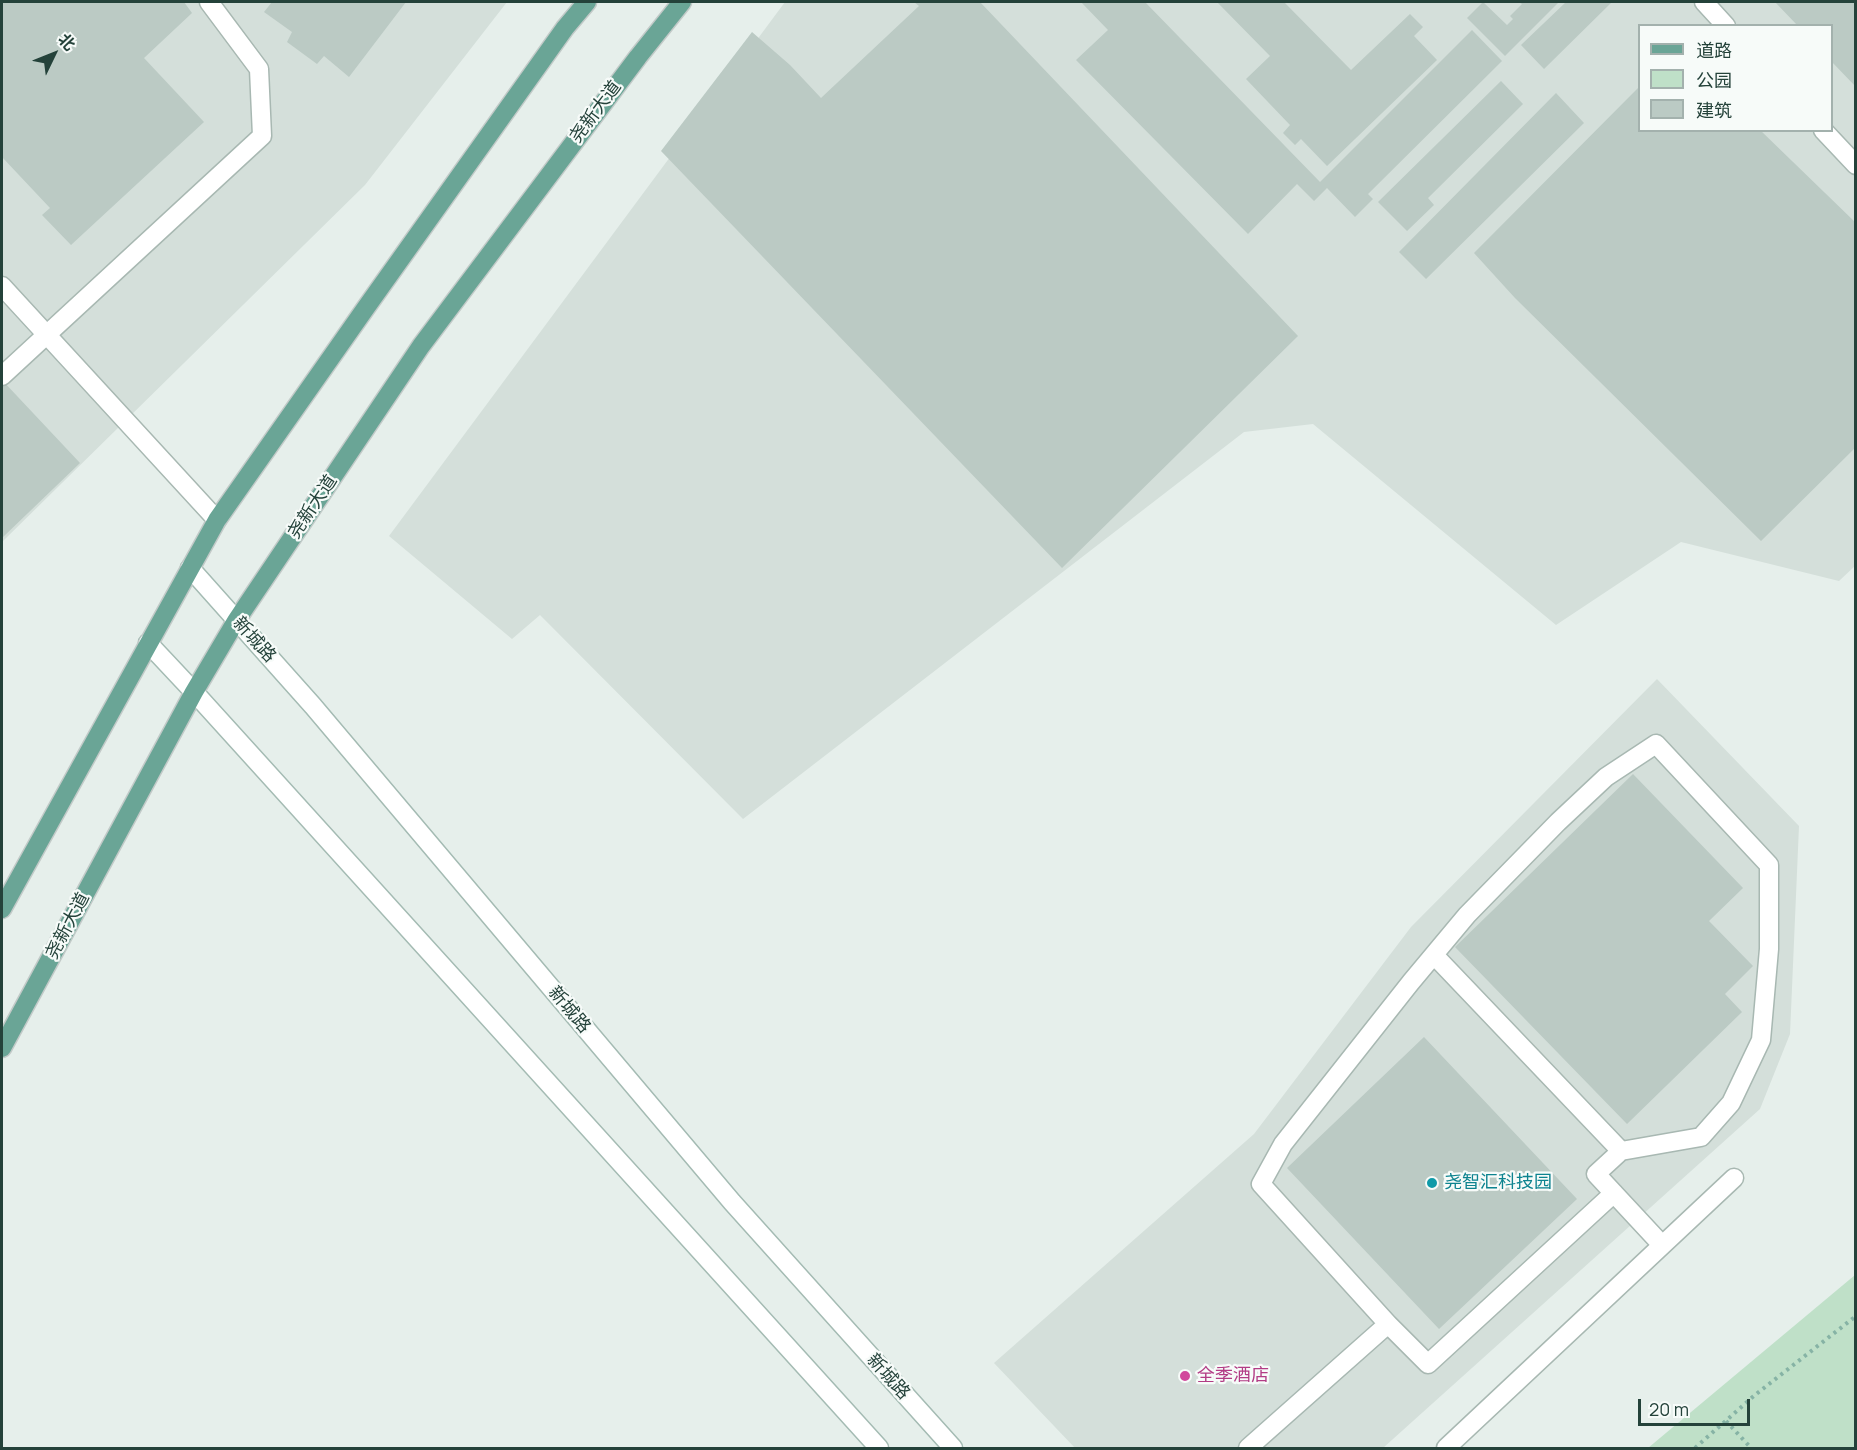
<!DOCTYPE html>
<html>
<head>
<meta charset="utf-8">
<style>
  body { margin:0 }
  #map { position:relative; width:1857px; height:1450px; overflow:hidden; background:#e6efeb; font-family:Manrope,"Noto Sans SC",sans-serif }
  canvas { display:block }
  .frame { position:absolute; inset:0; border:3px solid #24423a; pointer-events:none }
  .legend { position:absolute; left:1638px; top:24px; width:195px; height:108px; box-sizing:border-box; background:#f7fbf9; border:2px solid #a3b1ad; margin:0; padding:8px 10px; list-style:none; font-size:18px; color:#24423a }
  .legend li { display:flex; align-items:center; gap:12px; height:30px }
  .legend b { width:30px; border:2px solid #a3b1ad }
  .north { position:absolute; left:24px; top:24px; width:60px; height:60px; -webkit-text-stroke:4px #f7fbf9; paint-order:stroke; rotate:47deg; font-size:16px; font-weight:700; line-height:24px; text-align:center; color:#24423a }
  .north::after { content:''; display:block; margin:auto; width:21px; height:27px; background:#24423a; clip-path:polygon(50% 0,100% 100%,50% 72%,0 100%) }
  .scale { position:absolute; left:1638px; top:1399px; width:112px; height:27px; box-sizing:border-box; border:3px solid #24423a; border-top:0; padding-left:8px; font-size:18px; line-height:21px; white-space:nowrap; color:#24423a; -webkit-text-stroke:4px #f7fbf9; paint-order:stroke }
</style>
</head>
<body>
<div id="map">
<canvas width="1857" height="1450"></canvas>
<div class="frame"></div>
<ul class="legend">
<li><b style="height:8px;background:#6aa596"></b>道路</li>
<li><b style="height:16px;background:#bfe0c8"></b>公园</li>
<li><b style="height:16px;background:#bbcac4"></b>建筑</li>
</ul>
<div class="north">北</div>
<div class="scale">20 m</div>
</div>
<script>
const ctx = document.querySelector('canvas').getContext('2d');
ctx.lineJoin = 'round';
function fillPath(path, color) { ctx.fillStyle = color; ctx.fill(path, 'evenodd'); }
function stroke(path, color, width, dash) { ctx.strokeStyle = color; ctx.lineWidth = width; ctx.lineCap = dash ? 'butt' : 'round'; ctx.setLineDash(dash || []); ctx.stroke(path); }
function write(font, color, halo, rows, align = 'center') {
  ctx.font = font + ' Manrope,"Noto Sans SC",sans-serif'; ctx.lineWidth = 4.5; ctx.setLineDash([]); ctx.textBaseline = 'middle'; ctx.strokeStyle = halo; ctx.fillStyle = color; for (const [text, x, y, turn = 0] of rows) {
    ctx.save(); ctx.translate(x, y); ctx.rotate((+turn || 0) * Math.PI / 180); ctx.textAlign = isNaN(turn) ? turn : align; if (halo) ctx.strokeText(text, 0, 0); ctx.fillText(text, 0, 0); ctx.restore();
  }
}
fillPath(new Path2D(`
  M2,2H507L365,185L2,542Z
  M785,2H1855L1856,565L1839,581L1681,542L1556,625L1313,424L1244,432L743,819L540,615L512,639L389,536ZM1640,26H1832V130H1640Z
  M1657,679L1799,826L1790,1034L1760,1109L1383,1448H1075L994,1363L1254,1134L1411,927Z`), '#d4dfda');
fillPath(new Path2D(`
  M1855,1275V1448H1648Z`), '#bfe0c8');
fillPath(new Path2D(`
  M2,2H184L192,13L144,58L204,122L71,245L42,215L50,208L2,157Z
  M272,2H406L349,77L324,56L317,64L287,42L292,32L264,12Z
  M914,2H980L1298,336L1062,568L661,151L752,32L790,65L821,98L919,6Z
  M1081,2H1145L1320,182L1472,30L1502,61L1368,194L1373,199L1355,217L1327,188L1314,201L1297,184L1248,234L1076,60L1108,30Z
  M1217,2H1284L1351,70L1410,14L1423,27L1414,36L1437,60L1327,166L1301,139L1295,145L1283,133L1290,125L1246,79L1270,56Z
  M1483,2L1507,25L1513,19L1510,16L1522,4L1519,2H1559L1505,56L1467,18Z
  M1566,2H1612L1544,69L1521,45Z
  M1775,2H1856V87L1832,62V26H1798Z
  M1501,81L1523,104L1428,198L1434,205L1407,231L1378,202Z
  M1640,86V130H1760L1856,223V447L1761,541L1515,298L1474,253Z
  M1556,93L1584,123L1426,279L1399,252Z
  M2,380L80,463L2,538Z
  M1633,774L1743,888L1709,921L1753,966L1725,994L1742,1012L1627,1124L1455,947Z
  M1424,1037L1577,1199L1439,1329L1287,1168Z`), '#bbcac4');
const service = new Path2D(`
  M1704,2L1726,26
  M1823,130L1856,165
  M2,286L217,520
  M2,376L262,136L259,69L209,2
  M1621,1151L1596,1174L1662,1245
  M1388,1324L1428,1364L1614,1193
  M1248,1448L1388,1324L1261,1184L1283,1144L1411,982L1467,915L1558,822L1606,777L1656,744L1769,865V949L1761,1040L1731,1103L1701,1137L1621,1151L1434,955
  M1446,1448L1734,1178`);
const secondary = new Path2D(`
  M190,568L313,706L732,1202L953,1448
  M148,643L194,692L879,1448`);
const primary = new Path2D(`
  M2,909L217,520L365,309L565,28L587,2
  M2,1048L194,692L236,621L421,346L638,57L682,2`);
stroke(service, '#a8b8b2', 21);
stroke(secondary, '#a4bbb3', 21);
stroke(primary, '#c2cac8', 21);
stroke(new Path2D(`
  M1726,1421L1751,1448
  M1695,1448L1755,1395L1856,1316`), '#86b3a5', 4, [3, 4.5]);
stroke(service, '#fff', 18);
stroke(secondary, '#fff', 18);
stroke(primary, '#6aa596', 18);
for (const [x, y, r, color] of [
  [1432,1183,6,"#0f9aa8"],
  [1185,1376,6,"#d1479c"]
]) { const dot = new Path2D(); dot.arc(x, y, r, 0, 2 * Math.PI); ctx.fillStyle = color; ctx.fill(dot); stroke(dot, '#f7fbf9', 2); }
write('18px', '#24423a', '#f7fbf9', [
  ["尧新大道",596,112,-53],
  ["尧新大道",313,507,-56],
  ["新城路",254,640,48],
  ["尧新大道",68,926,-62],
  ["新城路",569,1010,50],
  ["新城路",888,1377,48]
]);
write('18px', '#0d838f', '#f7fbf9', [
  ["尧智汇科技园",1444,1183]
], 'left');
write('18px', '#b23c85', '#f7fbf9', [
  ["全季酒店",1197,1376]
], 'left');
</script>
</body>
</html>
